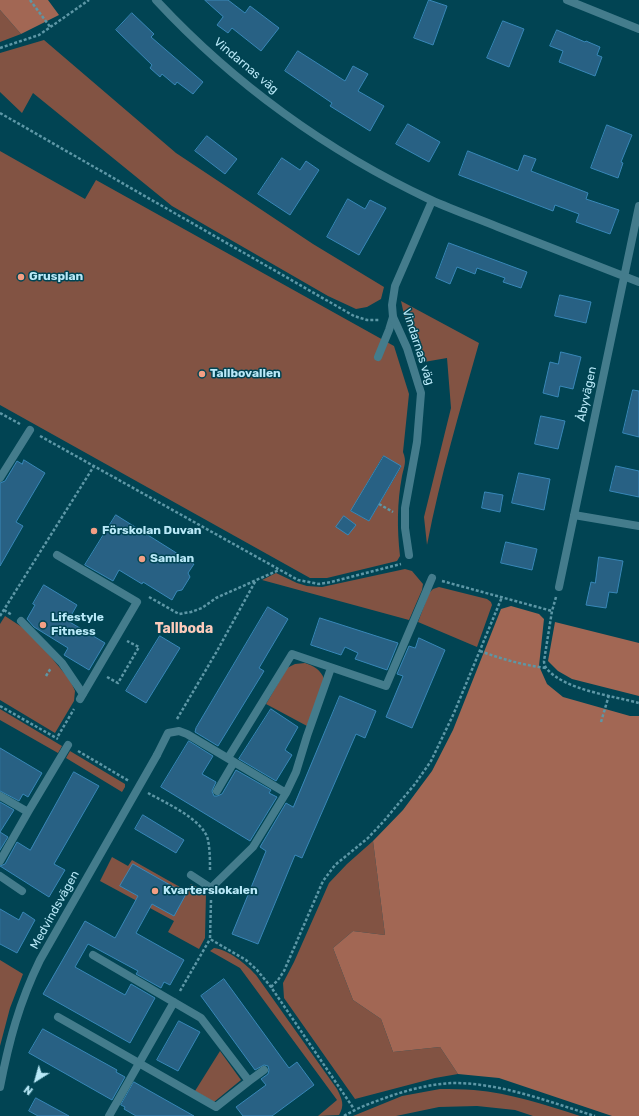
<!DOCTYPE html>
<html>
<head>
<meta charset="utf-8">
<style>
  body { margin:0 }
  #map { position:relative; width:639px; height:1116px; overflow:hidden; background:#014453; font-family:Rubik,sans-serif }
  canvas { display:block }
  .north { position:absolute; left:16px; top:1060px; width:40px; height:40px; -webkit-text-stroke:3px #014453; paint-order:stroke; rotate:217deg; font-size:11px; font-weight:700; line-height:16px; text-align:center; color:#b9e9f8 }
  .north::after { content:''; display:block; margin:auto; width:14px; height:18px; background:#b9e9f8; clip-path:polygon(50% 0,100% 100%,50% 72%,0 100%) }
</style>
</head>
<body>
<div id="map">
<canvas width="639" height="1116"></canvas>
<div class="north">N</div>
</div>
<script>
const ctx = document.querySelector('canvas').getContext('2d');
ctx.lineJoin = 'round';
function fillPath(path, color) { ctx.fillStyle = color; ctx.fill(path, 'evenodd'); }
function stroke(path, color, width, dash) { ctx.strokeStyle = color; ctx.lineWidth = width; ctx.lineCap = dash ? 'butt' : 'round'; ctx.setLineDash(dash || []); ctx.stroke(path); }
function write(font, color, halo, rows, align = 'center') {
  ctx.font = font + ' Rubik,sans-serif'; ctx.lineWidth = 3; ctx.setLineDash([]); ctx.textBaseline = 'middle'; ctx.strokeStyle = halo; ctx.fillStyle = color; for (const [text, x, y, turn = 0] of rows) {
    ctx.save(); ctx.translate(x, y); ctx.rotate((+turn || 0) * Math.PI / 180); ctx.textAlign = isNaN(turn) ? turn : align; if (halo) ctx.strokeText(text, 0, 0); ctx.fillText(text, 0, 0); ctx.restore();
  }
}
fillPath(new Path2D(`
  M0,10L21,34L0,42Z
  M44,40L176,153L313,244L384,287L381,299L367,307L356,309L328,296L172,206L33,93L22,113L0,92V53Z
  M0,151L85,199L96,180L394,346L409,394L403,452C407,462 404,466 402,476C397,503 397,528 400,556L397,561L327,578H310L0,405ZM383,456L401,467L369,521L351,511Z
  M401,301L479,343C460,410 440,477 427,545L424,517L451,408L447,358L424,362L405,319Z
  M405,569L412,571L423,584L422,590L409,620L262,580L276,573L297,583L307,586L322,587Z
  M439,587L487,599L491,602L492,605L477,647L418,622L429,593L433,589Z
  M5,616L31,633L70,680L75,691L74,701L55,733L0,700V624Z
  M305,663C314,666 321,670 324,679L307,726L266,704L287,668L295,664Z
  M0,709L62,746L58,753L0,720Z
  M70,751L125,784V787L122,792L66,758Z
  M373,841L385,935L353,931L333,948L353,1000L381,1019L393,1052L440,1047L458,1074L435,1078L355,1099L284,998L283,983L294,962L329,883L347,864Z
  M112,857L128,866L132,860L187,891L191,884L206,892L205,938L199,949L168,932L174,921L100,881Z
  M214,948C229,950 246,964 256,975L337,1089C342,1099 345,1105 339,1115L318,1116L337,1100L240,968L210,951Z
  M0,960L23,974L10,1008L0,1046Z
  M220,1051L241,1080L214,1102L195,1091Z
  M440,1089C451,1089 463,1089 474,1090C510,1093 546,1105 580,1116H533L515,1110L477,1106L439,1107L396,1116H353L402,1096Z`), '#825343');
fillPath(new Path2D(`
  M0,0H48L59,15L21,34L0,10Z
  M511,606L539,614L544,619L539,666L547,684L563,697L630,716H639V1116H612L499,1078L458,1074L440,1047L393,1052L381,1019L353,1000L333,948L353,931L385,935L373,841L403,810L432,771L453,730L501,609Z
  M555,622L639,643V696L572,679L558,671L548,661Z`), '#a26754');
const building = new Path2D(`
  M205,0H228L245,13L250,6L279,28L261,51L232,28L228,33L217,25L223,17Z
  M429,0L447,6L433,45L414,38Z
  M132,13L154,34L151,37L203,82L193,94L177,82L175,85L162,74L160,77L150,68L152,65L116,30Z
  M503,21L524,29L509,67L487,58Z
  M557,30L585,42L586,41L600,47L597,55L602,57L595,76L559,62L563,51L550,46Z
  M298,51L345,81L353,66L368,74L358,91L384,106L370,131L330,106L332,103L285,71Z
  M408,124L440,142L429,162L396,144Z
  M607,125L632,135L621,162L623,163L618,178L591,168Z
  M207,136L237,159L225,174L195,151Z
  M468,151L518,171L524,155L536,159L531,171L588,193L586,199L619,210L610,234L576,222L579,214L555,205L553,211L459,175Z
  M282,158L300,170L306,161L319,170L290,215L258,194Z
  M348,199L365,209L370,200L386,208L359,255L327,237Z
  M449,243L527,272L521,288L503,282L505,278L477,268L475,274L457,267L450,284L436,278Z
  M560,295L591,302L586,323L555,316Z
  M561,352L581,357L573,389L560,386L558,397L543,393L550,362L558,364Z
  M633,390L639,391V437L623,433Z
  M541,416L565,421L558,449L535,444Z
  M384,456L401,466L369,521L351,511Z
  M24,460L45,473L16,522L23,526L0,566V483L5,481L17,461L22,464Z
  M616,466L639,471V497L610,491Z
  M519,473L550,479L544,510L512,503Z
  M485,492L503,495L500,512L482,508Z
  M116,515L194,564L188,573L190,577L182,590L177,591L172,600L143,582L142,584L119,570L113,581L85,565Z
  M344,516L356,525L348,535L336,527Z
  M506,542L537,549L532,570L501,563Z
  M599,557L623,561L617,593L609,592L606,608L586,605L591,582L595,583Z
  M44,585L77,605L68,621L105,643L89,670L64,655L68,648L34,627L27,619L35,605L33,604Z
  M268,607L288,619L259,668L264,671L218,746L195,732L196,728Z
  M320,618L398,643L387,670L355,659L358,653L345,647L341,655L311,645Z
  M160,636L180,648L146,703L126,691Z
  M419,638L445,650L412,728L386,717L403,676L397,674L409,646L415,648Z
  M340,696L376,711L365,738L356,734L302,858L295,855L258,944L232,934L266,851L260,847L286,803L293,807Z
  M271,709L298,727L285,750L292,755L276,781L239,759Z
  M189,741L213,756L202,774L216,782L212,791L214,796H217L222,794L236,770L271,790L269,793L277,797L250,841L161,787Z
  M0,748L42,773L28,797L23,794L19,801L0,791Z
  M74,772L99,786L54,864L65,870L49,897L0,866L5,864L17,842L30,850Z
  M0,802L14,810L0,832L8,837L0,850Z
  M143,815L184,840L176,853L135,829Z
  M133,864L186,894L174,916L152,904L136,933L184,960L170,985L164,982L161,988L136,974L138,971L88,944L75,967L125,995L131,984L155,998L130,1043L43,994L85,921L115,938L138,896L120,886Z
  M0,909L19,920L23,912L35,920L17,953L0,944Z
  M224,979L289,1068L297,1062L314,1085L272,1116H243L236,1107L266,1085L261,1079L268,1074L269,1070L268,1066L264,1065L255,1070L201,996Z
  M179,1021L200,1032L178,1071L157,1060Z
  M43,1029L117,1070L116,1072L125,1077L112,1100L29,1053Z
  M134,1082L148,1090L194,1116H136L124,1109L125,1107L121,1105Z
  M36,1098L69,1116H38L29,1111Z`);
fillPath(building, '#286184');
stroke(building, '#3887b8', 1);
stroke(new Path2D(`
  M30,0L51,28
  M0,48L39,35L89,0
  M0,113L354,316L367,320H379
  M0,413L20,424
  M40,436L298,580L319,584L331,582L401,564
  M379,504L393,512
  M442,581L552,611
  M149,597L179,614L191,612L202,608L216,598L279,570
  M556,597L552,611L544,661C544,664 545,667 547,669C565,690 613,696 639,703
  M4,610L12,615
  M0,616L94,466
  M480,651C502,659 522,665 546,668
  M46,676L51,668
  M107,677L118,683L139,647L127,641
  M0,706L58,739
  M177,719L217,651L256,580
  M601,722L609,695
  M58,736L74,709
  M78,751L129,781
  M148,793C166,803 204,820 208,840C210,850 210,861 210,871
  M211,900L210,939L246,960L257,970L271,987L354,1109
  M271,987L278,980L284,971L323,881L335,865L368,838L383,822L415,784L431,761L454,713L502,597
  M180,991L210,939
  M344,1116C357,1108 371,1103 385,1098C407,1090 430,1084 453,1083C502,1083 549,1102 595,1116`), '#5d97a6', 2.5, [3, 2]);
stroke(new Path2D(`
  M378,357L389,330L393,317
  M0,478L30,430
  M57,555L137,602L80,699
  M21,621L62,663L83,694
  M157,755L168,733L179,731L187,734L286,793L296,772L307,736L331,668
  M228,758L292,654L386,686L432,578
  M217,791L234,762
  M0,796L28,812L0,861
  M28,812L68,745
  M191,875L211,888L253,847L286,793
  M0,876L22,891
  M58,1017L216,1107L249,1081L201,1018L93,955
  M249,1081L264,1070
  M109,1116L174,1002`), '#447c8c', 8);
stroke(new Path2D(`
  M156,0C233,83 328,152 431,200C453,210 476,218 498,227C545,245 592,264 639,282
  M567,0L639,29
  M574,515L639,526
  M409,555L405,528V508L417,442L421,393L407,348L393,317L392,305L395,286L432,201
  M559,587L639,206
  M0,1087C9,1041 19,1003 40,960L157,755`), '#447c8c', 8);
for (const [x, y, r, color] of [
  [21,277,4,"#f39f84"],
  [202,374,4,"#f39f84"],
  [94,531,4,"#f39f84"],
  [142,559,4,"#f39f84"],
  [43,625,4,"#f39f84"],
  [155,891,4,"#f39f84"]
]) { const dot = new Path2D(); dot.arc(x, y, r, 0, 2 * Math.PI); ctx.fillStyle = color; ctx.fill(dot); stroke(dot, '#014453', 1.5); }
write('12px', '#b9e9f8', '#014453', [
  ["Vindarnas väg",246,66,40],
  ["Vindarnas väg",418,347,72],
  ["Åbyvägen",587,394,-78],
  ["Medvindsvägen",55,910,-61]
]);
write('bold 12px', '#b9e9f8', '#014453', [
  ["Grusplan",29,277],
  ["Tallbovallen",210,374],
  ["Förskolan Duvan",102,531],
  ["Samlan",150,559],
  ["Lifestyle",51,618],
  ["Fitness",51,632],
  ["Kvarterslokalen",163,891]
], 'left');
write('bold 14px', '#fccbbb', '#014453', [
  ["Tallboda",184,629]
]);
</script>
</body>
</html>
